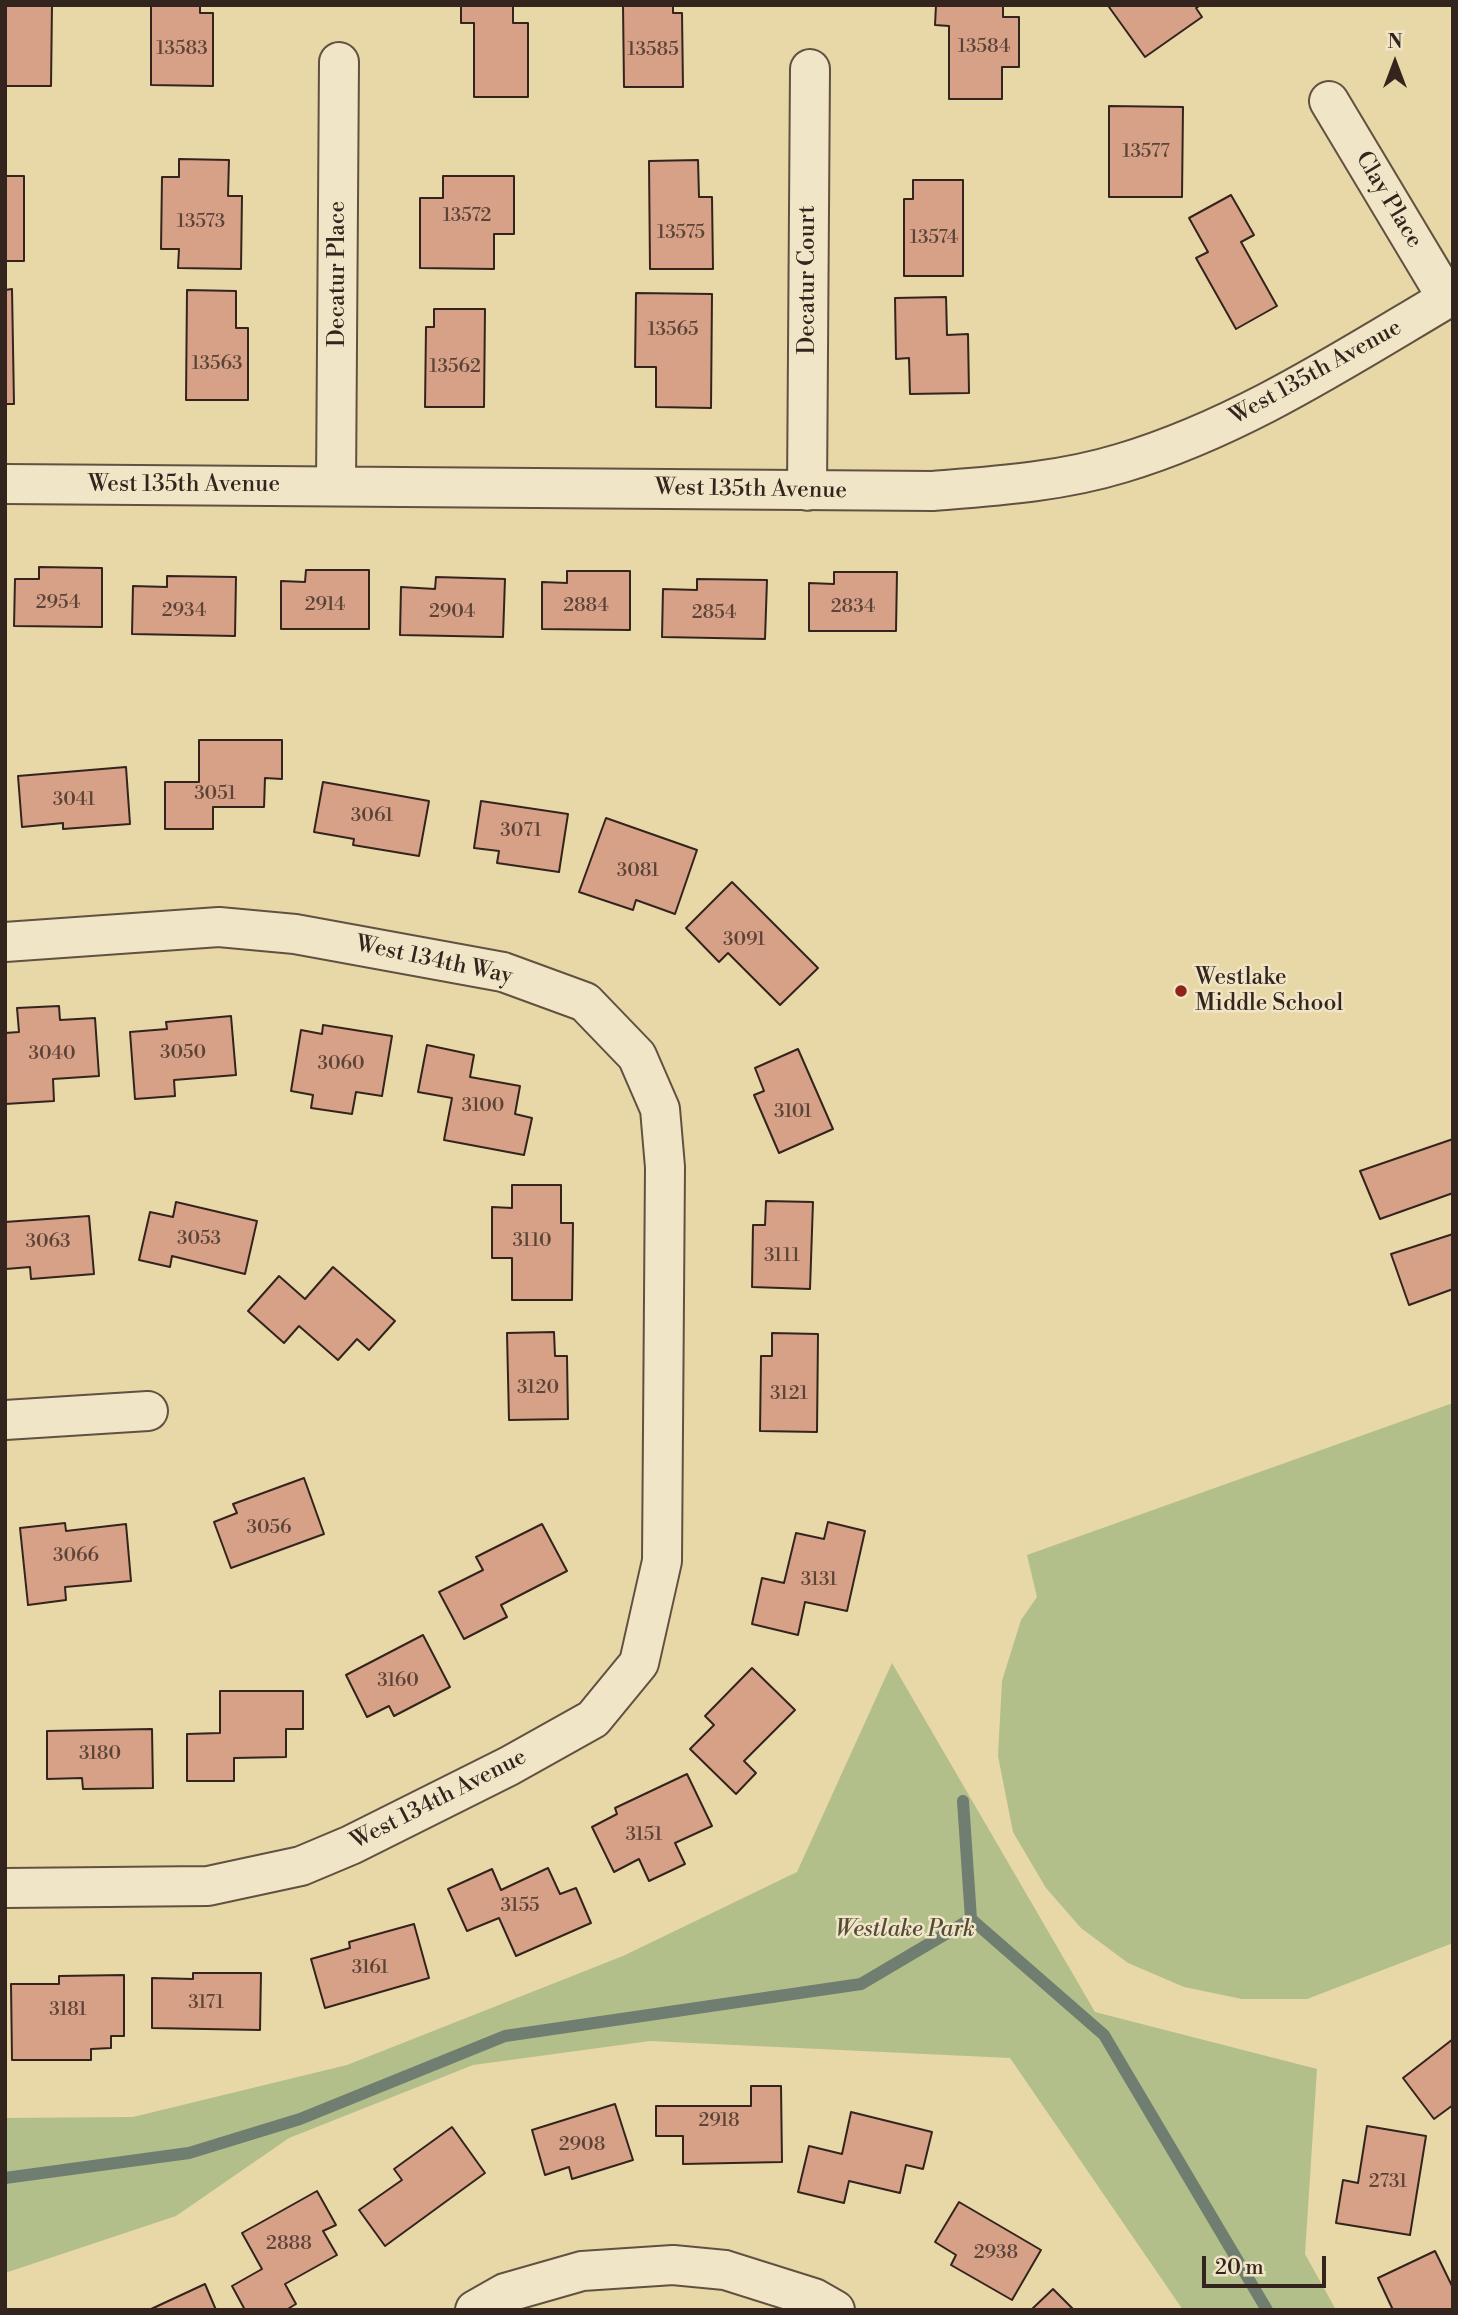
<!DOCTYPE html>
<html>
<head>
<meta charset="utf-8">
<style>
  body { margin:0 }
  #map { position:relative; width:1458px; height:2315px; overflow:hidden; background:#e8d7a7; font-family:"Libre Bodoni",serif }
  canvas { display:block }
  .frame { position:absolute; inset:0; border:7px solid #34241e; pointer-events:none }
  .north { position:absolute; left:1360px; top:28px; width:70px; height:70px; -webkit-text-stroke:5px #f0e5c6; paint-order:stroke; rotate:0deg; font-size:19px; font-weight:700; line-height:28px; text-align:center; color:#34241e }
  .north::after { content:''; display:block; margin:auto; width:24px; height:32px; background:#34241e; clip-path:polygon(50% 0,100% 100%,50% 72%,0 100%) }
  .scale { position:absolute; left:1202px; top:2256px; width:124px; height:32px; box-sizing:border-box; border:4px solid #34241e; border-top:0; padding-left:9px; font-size:21px; line-height:24px; white-space:nowrap; color:#34241e; -webkit-text-stroke:5px #f0e5c6; paint-order:stroke }
</style>
</head>
<body>
<div id="map">
<canvas width="1458" height="2315"></canvas>
<div class="frame"></div>
<div class="north">N</div>
<div class="scale">20 m</div>
</div>
<script>
const ctx = document.querySelector('canvas').getContext('2d');
ctx.lineJoin = 'round';
function fillPath(path, color) { ctx.fillStyle = color; ctx.fill(path, 'evenodd'); }
function stroke(path, color, width, dash) { ctx.strokeStyle = color; ctx.lineWidth = width; ctx.lineCap = dash ? 'butt' : 'round'; ctx.setLineDash(dash || []); ctx.stroke(path); }
function write(font, color, halo, rows, align = 'center') {
  ctx.font = font + ' "Libre Bodoni",serif'; ctx.lineWidth = 5; ctx.setLineDash([]); ctx.textBaseline = 'middle'; ctx.strokeStyle = halo; ctx.fillStyle = color; for (const [text, x, y, turn = 0] of rows) {
    ctx.save(); ctx.translate(x, y); ctx.rotate((+turn || 0) * Math.PI / 180); ctx.textAlign = isNaN(turn) ? turn : align; if (halo) ctx.strokeText(text, 0, 0); ctx.fillText(text, 0, 0); ctx.restore();
  }
}
fillPath(new Path2D(`
  M1453,1403V1943L1307,1999H1242L1184,1987L1128,1963L1081,1928L1046,1888L1013,1832L998,1756L1002,1681L1021,1620L1037,1597L1027,1555Z
  M892,1663L1095,2012L1317,2069L1305,2254L1336,2310H1183L1010,2058L650,2041L473,2065L289,2138L176,2216L5,2273V2118L133,2117L347,2065L623,1956L797,1872Z`), '#b2bf8a');
stroke(new Path2D(`
  M963,1801L971,1919
  M5,2178L189,2153L300,2119L505,2036L861,1984L971,1919L1104,2035L1267,2310`), '#6f7e71', 12);
const building = new Path2D(`
  M5,5H52L51,86H5Z
  M151,5H200V13H213V86L151,85Z
  M461,5H513V23H528V97H474V23H461Z
  M623,5H673V13H682L683,87H624Z
  M936,5H1003V17H1019V67H1002V99H949V26L935,25Z
  M1111,5H1201L1196,8L1202,17L1145,57L1109,7Z
  M1109,106L1183,107L1182,197H1109Z
  M179,159L229,160L228,196H242L241,269L178,268L179,249H161L162,177H179Z
  M698,160L699,197H712L713,269H650L649,161Z
  M5,176H24V261H5Z
  M443,176H514V234H494V269L420,268V198H443Z
  M913,180H963V276H904V199H913Z
  M1231,195L1254,235L1241,242L1277,306L1236,329L1196,258L1208,252L1189,218Z
  M12,289L14,404H5V290Z
  M187,290L236,291V328H248V400H186Z
  M636,293L712,294L711,408L656,407V367H635Z
  M946,297L947,335L968,334L969,393L910,394L909,358L896,359L895,298Z
  M434,309H485L484,407H425L426,327H434Z
  M39,567L102,568V627L14,626L15,579H39Z
  M306,570H369V629H281V581L305,582Z
  M567,571H630V630L542,629V582L567,583Z
  M834,572H897L896,631H809V583L834,584Z
  M167,576L236,577L235,636L132,634L133,586L167,587Z
  M436,577L505,579L503,637L400,635L401,587L435,589Z
  M697,579L767,580L765,639L662,637L663,589L697,590Z
  M199,740H282V779L265,778L264,807H213V829H165V782H199Z
  M126,767L130,824L63,829V823L22,827L18,776Z
  M323,782L429,801L419,856L353,845L354,839L314,832Z
  M481,801L568,814L559,872L497,863L499,851L474,848Z
  M606,818L697,850L675,914L636,900L633,910L579,892Z
  M732,882L818,968L780,1005L728,953L719,962L686,928Z
  M59,1006L60,1020L95,1018L99,1076L53,1079L54,1101L5,1104V1033L19,1032L17,1008Z
  M231,1016L236,1075L174,1080L175,1096L135,1099L130,1032L167,1029L166,1022Z
  M323,1025L392,1036L382,1096L356,1092L352,1114L311,1108L313,1095L291,1091L301,1030L322,1034Z
  M427,1045L474,1055L470,1077L520,1086L515,1114L532,1118L524,1155L444,1140L452,1098L418,1092Z
  M798,1049L833,1129L779,1153L754,1095L764,1091L755,1068Z
  M1453,1139V1193L1380,1219L1360,1171Z
  M512,1185H561V1223H573L572,1300H512V1258H492V1207L512,1208Z
  M766,1201L813,1202L810,1289L752,1287L753,1225H765Z
  M176,1202L257,1221L245,1274L172,1256L170,1267L139,1260L150,1212L173,1217Z
  M89,1216L94,1274L31,1279L30,1267L6,1269L5,1222Z
  M1453,1234V1289L1409,1305L1391,1254Z
  M333,1267L395,1321L369,1350L357,1339L338,1360L299,1326L284,1343L248,1311L279,1276L305,1299Z
  M554,1332L555,1356H567L568,1419L509,1420L507,1333Z
  M772,1333L818,1334L817,1432L760,1431L761,1356H772Z
  M304,1478L324,1534L231,1568L214,1522L237,1513L233,1504Z
  M828,1522L865,1531L847,1611L805,1602L798,1635L752,1624L762,1578L784,1583L796,1533L824,1539Z
  M65,1523L66,1531L126,1524L131,1581L65,1587L66,1600L28,1605L20,1528Z
  M542,1524L567,1571L501,1605L507,1617L464,1639L439,1592L483,1570L476,1557Z
  M423,1635L450,1687L394,1716L389,1706L367,1717L346,1675Z
  M752,1668L795,1710L744,1761L756,1773L736,1794L690,1749L714,1725L705,1716Z
  M220,1691H303V1729H286V1757L234,1758V1781H187V1734L220,1733Z
  M152,1729L153,1788L83,1789L82,1778L47,1779V1731Z
  M687,1774L712,1826L675,1843L685,1864L649,1881L639,1859L614,1872L592,1827L617,1814L615,1808Z
  M548,1868L560,1894L576,1888L591,1923L516,1956L499,1918L467,1931L448,1889L492,1869L501,1890Z
  M414,1924L429,1978L325,2008L311,1959L350,1948L349,1942Z
  M193,1973H261L260,2030L152,2028V1978L193,1979Z
  M124,1975V2036H111V2048L91,2049V2060H12L11,1984H59V1976Z
  M1453,2039V2105L1434,2119L1403,2078Z
  M751,2086H781L782,2162L683,2164V2136H656V2106H751Z
  M615,2104L633,2160L572,2179L569,2167L545,2175L532,2130Z
  M851,2112L932,2132L923,2169L906,2165L900,2193L849,2181L844,2203L798,2192L809,2146L842,2154Z
  M1367,2126L1426,2136L1410,2235L1336,2223L1343,2180L1358,2183Z
  M452,2127L485,2173L385,2246L359,2210L402,2180L394,2169Z
  M317,2191L336,2225L323,2231L337,2255L285,2284L296,2304L286,2310H245L232,2286L262,2269L242,2233Z
  M959,2202L1041,2250L1012,2300L951,2265L956,2255L935,2242Z
  M1435,2251L1453,2288V2310H1393L1378,2278Z
  M205,2284L216,2310H149Z
  M1053,2289L1074,2310H1031Z`);
fillPath(building, '#d6a186');
stroke(building, '#34241e', 2);
const minor = new Path2D(`
  M1329,101L1447,298
  M5,484L933,491C996,486 1060,482 1122,463C1242,427 1346,358 1453,295
  M336,486L339,62
  M807,491L810,69
  M5,942L219,927L295,934L503,972L585,1002L637,1056L660,1109L665,1167L662,1561L639,1663L593,1719L509,1766L351,1845L301,1866L208,1886L5,1888
  M5,1420L148,1411
  M475,2310L505,2293L582,2271L673,2265L725,2270L814,2298L835,2310`);
stroke(minor, '#615140', 42);
stroke(minor, '#f0e5c6', 38);
for (const [x, y, r, color] of [
  [1181,991,7,"#8f2418"]
]) { const dot = new Path2D(); dot.arc(x, y, r, 0, 2 * Math.PI); ctx.fillStyle = color; ctx.fill(dot); stroke(dot, '#f0e5c6', 2.5); }
write('19px', '#5c4338', null, [
  ["13584",984,47],
  ["13583",182,49],
  ["13585",653,50],
  ["13577",1146,152],
  ["13572",467,216],
  ["13573",201,222],
  ["13575",681,233],
  ["13574",934,238],
  ["13565",673,330],
  ["13563",217,364],
  ["13562",455,367],
  ["2954",58,603],
  ["2914",325,605],
  ["2884",586,606],
  ["2834",853,607],
  ["2934",184,611],
  ["2904",452,612],
  ["2854",714,613],
  ["3051",215,794],
  ["3041",74,800],
  ["3061",372,816],
  ["3071",521,831],
  ["3081",638,871],
  ["3091",744,940],
  ["3050",183,1053],
  ["3040",52,1054],
  ["3060",341,1064],
  ["3100",483,1106],
  ["3101",793,1112],
  ["3053",199,1239],
  ["3110",532,1241],
  ["3063",48,1242],
  ["3111",782,1256],
  ["3120",538,1388],
  ["3121",789,1394],
  ["3056",269,1528],
  ["3066",76,1556],
  ["3131",819,1580],
  ["3160",398,1681],
  ["3180",100,1754],
  ["3151",644,1835],
  ["3155",520,1906],
  ["3161",370,1968],
  ["3171",206,2003],
  ["3181",68,2010],
  ["2918",719,2121],
  ["2908",582,2145],
  ["2731",1388,2182],
  ["2888",289,2244],
  ["2938",996,2253]
]);
write('23px', '#34241e', '#f0e5c6', [
  ["Clay Place",1388,200,59],
  ["Decatur Place",338,274,-90],
  ["Decatur Court",808,280,-90],
  ["West 135th Avenue",1316,373,-29],
  ["West 135th Avenue",184,485],
  ["West 135th Avenue",751,490,1],
  ["West 134th Way",434,961,12],
  ["West 134th Avenue",439,1800,-27]
]);
write('23px', '#34241e', '#f0e5c6', [
  ["Westlake",1195,978],
  ["Middle School",1195,1004]
], 'left');
write('italic 23px', '#544b39', '#f0e5c6', [
  ["Westlake Park",905,1930]
]);
</script>
</body>
</html>
